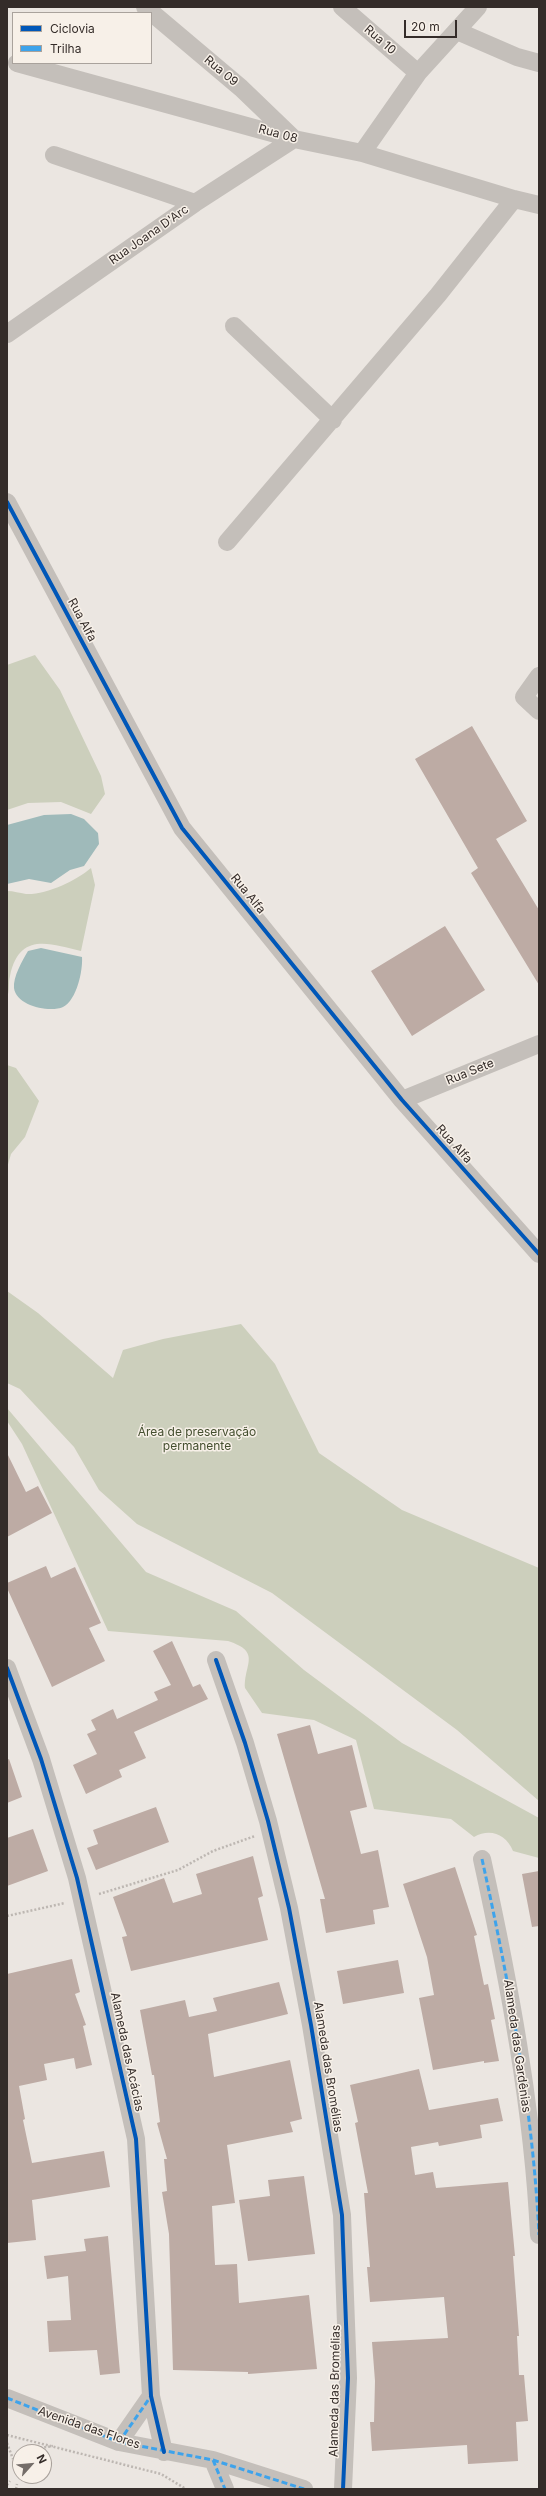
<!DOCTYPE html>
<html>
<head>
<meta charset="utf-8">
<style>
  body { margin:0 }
  #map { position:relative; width:546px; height:2496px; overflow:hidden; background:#ebe6e1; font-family:Inter,sans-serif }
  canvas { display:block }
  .frame { position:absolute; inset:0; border:8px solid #342c29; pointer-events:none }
  .legend { position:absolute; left:12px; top:12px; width:140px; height:52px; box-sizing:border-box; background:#f7f0e8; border:1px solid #a9a29c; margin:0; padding:5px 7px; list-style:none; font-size:12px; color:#342c29 }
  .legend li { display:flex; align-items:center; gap:8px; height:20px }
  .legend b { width:20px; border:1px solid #a9a29c }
  .north { position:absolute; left:12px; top:2444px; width:40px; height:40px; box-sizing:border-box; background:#f7f0e8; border:1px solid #a9a29c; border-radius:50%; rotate:63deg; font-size:11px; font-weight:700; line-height:16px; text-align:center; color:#342c29 }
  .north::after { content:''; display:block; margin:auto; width:14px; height:18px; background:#746d69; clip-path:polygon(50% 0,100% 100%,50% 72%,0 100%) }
  .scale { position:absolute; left:404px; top:20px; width:53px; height:18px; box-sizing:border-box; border:2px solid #342c29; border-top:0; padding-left:5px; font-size:12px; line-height:14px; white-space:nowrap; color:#342c29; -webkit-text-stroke:3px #f7f0e8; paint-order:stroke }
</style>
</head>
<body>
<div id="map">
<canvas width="546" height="2496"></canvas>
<div class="frame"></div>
<ul class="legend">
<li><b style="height:5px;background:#0057b8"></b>Ciclovia</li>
<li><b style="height:5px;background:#3ea3eb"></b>Trilha</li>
</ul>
<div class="north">N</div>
<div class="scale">20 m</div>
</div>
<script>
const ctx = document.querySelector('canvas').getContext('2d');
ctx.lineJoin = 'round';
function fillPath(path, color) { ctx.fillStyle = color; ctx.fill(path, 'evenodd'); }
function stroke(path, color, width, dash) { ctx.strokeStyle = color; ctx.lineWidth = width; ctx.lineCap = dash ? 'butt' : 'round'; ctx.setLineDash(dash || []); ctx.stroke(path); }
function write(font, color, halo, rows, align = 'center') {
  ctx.font = font + ' Inter,sans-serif'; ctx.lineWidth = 3; ctx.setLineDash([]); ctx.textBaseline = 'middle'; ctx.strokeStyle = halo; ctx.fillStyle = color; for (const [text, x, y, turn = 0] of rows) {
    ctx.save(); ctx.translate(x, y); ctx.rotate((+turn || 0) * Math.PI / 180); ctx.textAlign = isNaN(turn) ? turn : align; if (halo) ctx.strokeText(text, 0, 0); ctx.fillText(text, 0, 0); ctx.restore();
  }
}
fillPath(new Path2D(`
  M35,655L60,690L101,776L105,794L91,814L61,802L28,803L7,810V665Z
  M91,868L95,885L81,951C49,943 19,932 10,976C8,983 10,991 7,997V891C14,891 19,893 26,894C46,895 76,881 91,868Z
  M7,1065L16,1068L39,1101L25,1137L11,1154L7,1168Z
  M7,1291L38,1313L113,1378L123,1350L163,1339L241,1324L275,1364L319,1453L402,1510L539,1568V1801L457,1730L272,1593L137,1524L99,1490L74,1447L20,1389L7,1383Z
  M7,1408L146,1572L236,1611L304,1670L402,1743L539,1818V1858L513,1851C506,1834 490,1828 474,1837L451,1819L374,1809L356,1740L314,1720L262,1713L245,1688C244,1664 262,1652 228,1641L108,1631L22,1444L7,1421Z`), '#cccfbc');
fillPath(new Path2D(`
  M71,814L84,819L98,833L99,844L84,866L70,870L51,883L29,879L7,884V825L44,815Z
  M41,948L82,957C83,970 77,1000 63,1007C50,1013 16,1006 14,988C13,977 22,961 28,951Z`), '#9fbaba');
fillPath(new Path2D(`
  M472,726L527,821L496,839L539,910V985L471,873L478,868L415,759Z
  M445,926L485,990L412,1036L371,971Z
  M7,1453L26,1492L38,1486L52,1513L7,1537Z
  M46,1566L51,1578L75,1567L101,1623L89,1628L105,1661L52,1687L7,1588V1583Z
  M172,1641L193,1687L200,1684L208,1699L134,1732L146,1758L119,1770L122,1777L86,1794L73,1765L97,1754L87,1734L96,1730L91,1720L113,1709L117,1719L158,1700L154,1692L171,1685L153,1651Z
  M310,1725L318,1754L352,1745L367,1807L350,1811L361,1854L378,1850L389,1907L373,1910L375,1924L326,1933L320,1899H325L277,1734Z
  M9,1759L22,1797L7,1803V1760Z
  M156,1807L169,1842L96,1870L87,1848L98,1844L93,1830Z
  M33,1829L48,1871L7,1886V1838Z
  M253,1856L263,1896L258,1898L268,1940L131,1971L122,1937L127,1936L113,1897L164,1878L173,1903L202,1894L196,1874Z
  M455,1867L477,1935L474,1936L484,1985L488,1984L495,2019L491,2020L499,2061L484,2063V2061L433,2070L419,1998L434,1995L427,1957L403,1884Z
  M539,1871V1926L532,1927L522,1874Z
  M72,1959L80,1992L75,1994L86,2025L83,2026L92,2065L76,2069L74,2058L44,2064L47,2080L19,2086L25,2119L23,2120L32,2163L104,2151L110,2187L32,2200L36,2240L7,2243V1974Z
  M398,1960L404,1993L343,2004L337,1971Z
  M279,1982L288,2014L208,2034L214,2077L290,2060L302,2119L290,2122L293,2132L227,2145L235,2203L212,2206L215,2265L237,2264L239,2303L309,2295L317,2369L248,2374V2372L173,2370L169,2234L162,2192L167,2191L164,2159H167L157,2123L160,2122L154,2075H152L140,2010L185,2000L189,2017L217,2011L213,1998Z
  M419,2069L429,2110L498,2098L503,2121L480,2125L482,2138L439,2146L438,2142L411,2147L415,2175L433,2172L436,2188L508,2182L515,2256H513L519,2336H517L519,2375H524L528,2421L516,2422L518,2461L468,2464L467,2445L372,2451L370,2422H374L375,2381L372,2342L448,2338L444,2297L370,2302L367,2267H370L364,2193H368L355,2123L358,2122L350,2085Z
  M304,2176L315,2254L248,2261L239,2200L270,2196L268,2180Z
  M108,2236L120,2373L100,2375L97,2350L49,2352L47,2321L71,2320L68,2276L47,2279L44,2256L86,2251L84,2239Z`), '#bdaba4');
stroke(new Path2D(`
  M99,1894L178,1870L213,1851L255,1836
  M7,1916L65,1903
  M7,2435L161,2474L186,2489
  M7,2443L13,2459
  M29,2452L39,2448L53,2446
  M7,2485L10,2481
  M16,2489L17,2484`), '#bdb7b2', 2.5, [2, 2]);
stroke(new Path2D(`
  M145,7L241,88L293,138
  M342,7L418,73
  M457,31L517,57L539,63
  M17,63L294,139L362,153L514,199L539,205
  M362,153L418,73L478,7
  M54,155L195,203
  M234,326L333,420
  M7,334L195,203L294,139
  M7,502L182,828L402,1100L539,1254
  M227,542L438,295L514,199
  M539,676L524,697L539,711
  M402,1100L539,1044
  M216,1660L245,1743L268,1821L289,1908L311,2025L342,2215L348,2378L343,2489
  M7,1668L41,1759L77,1878L136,2139L151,2396L164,2452
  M482,1859C509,1982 533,2109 539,2235
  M7,2398L119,2442L213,2460L304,2489
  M119,2442L151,2396
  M213,2460L225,2489`), '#c4bfba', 18);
stroke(new Path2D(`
  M482,1859C509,1982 533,2109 539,2235
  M7,2398L119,2442L213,2460L304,2489
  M119,2442L151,2396
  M213,2460L225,2489`), '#3ea3eb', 3, [6, 3]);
stroke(new Path2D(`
  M7,502L182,828L402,1100L539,1254
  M216,1660L245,1743L268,1821L289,1908L311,2025L342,2215L348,2378L343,2489
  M7,1668L41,1759L77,1878L136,2139L151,2396L164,2452`), '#0057b8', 4);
write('12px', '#342c29', '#f7f0e8', [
  ["Rua 10",380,40,41],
  ["Rua 09",221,71,40],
  ["Rua 08",278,134,15],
  ["Rua Joana D'Arc",149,235,-35],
  ["Rua Alfa",82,620,62],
  ["Rua Alfa",248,894,51],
  ["Rua Sete",470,1072,-22],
  ["Rua Alfa",454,1144,48],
  ["Alameda das Gardênias",517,2046,82],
  ["Alameda das Acácias",127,2052,78],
  ["Alameda das Bromélias",328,2067,81],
  ["Alameda das Bromélias",335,2391,-89],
  ["Avenida das Flores",89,2428,19]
]);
write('12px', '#444f2f', '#f7f0e8', [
  ["Área de preservação",197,1432],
  ["permanente",197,1446]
]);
</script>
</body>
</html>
